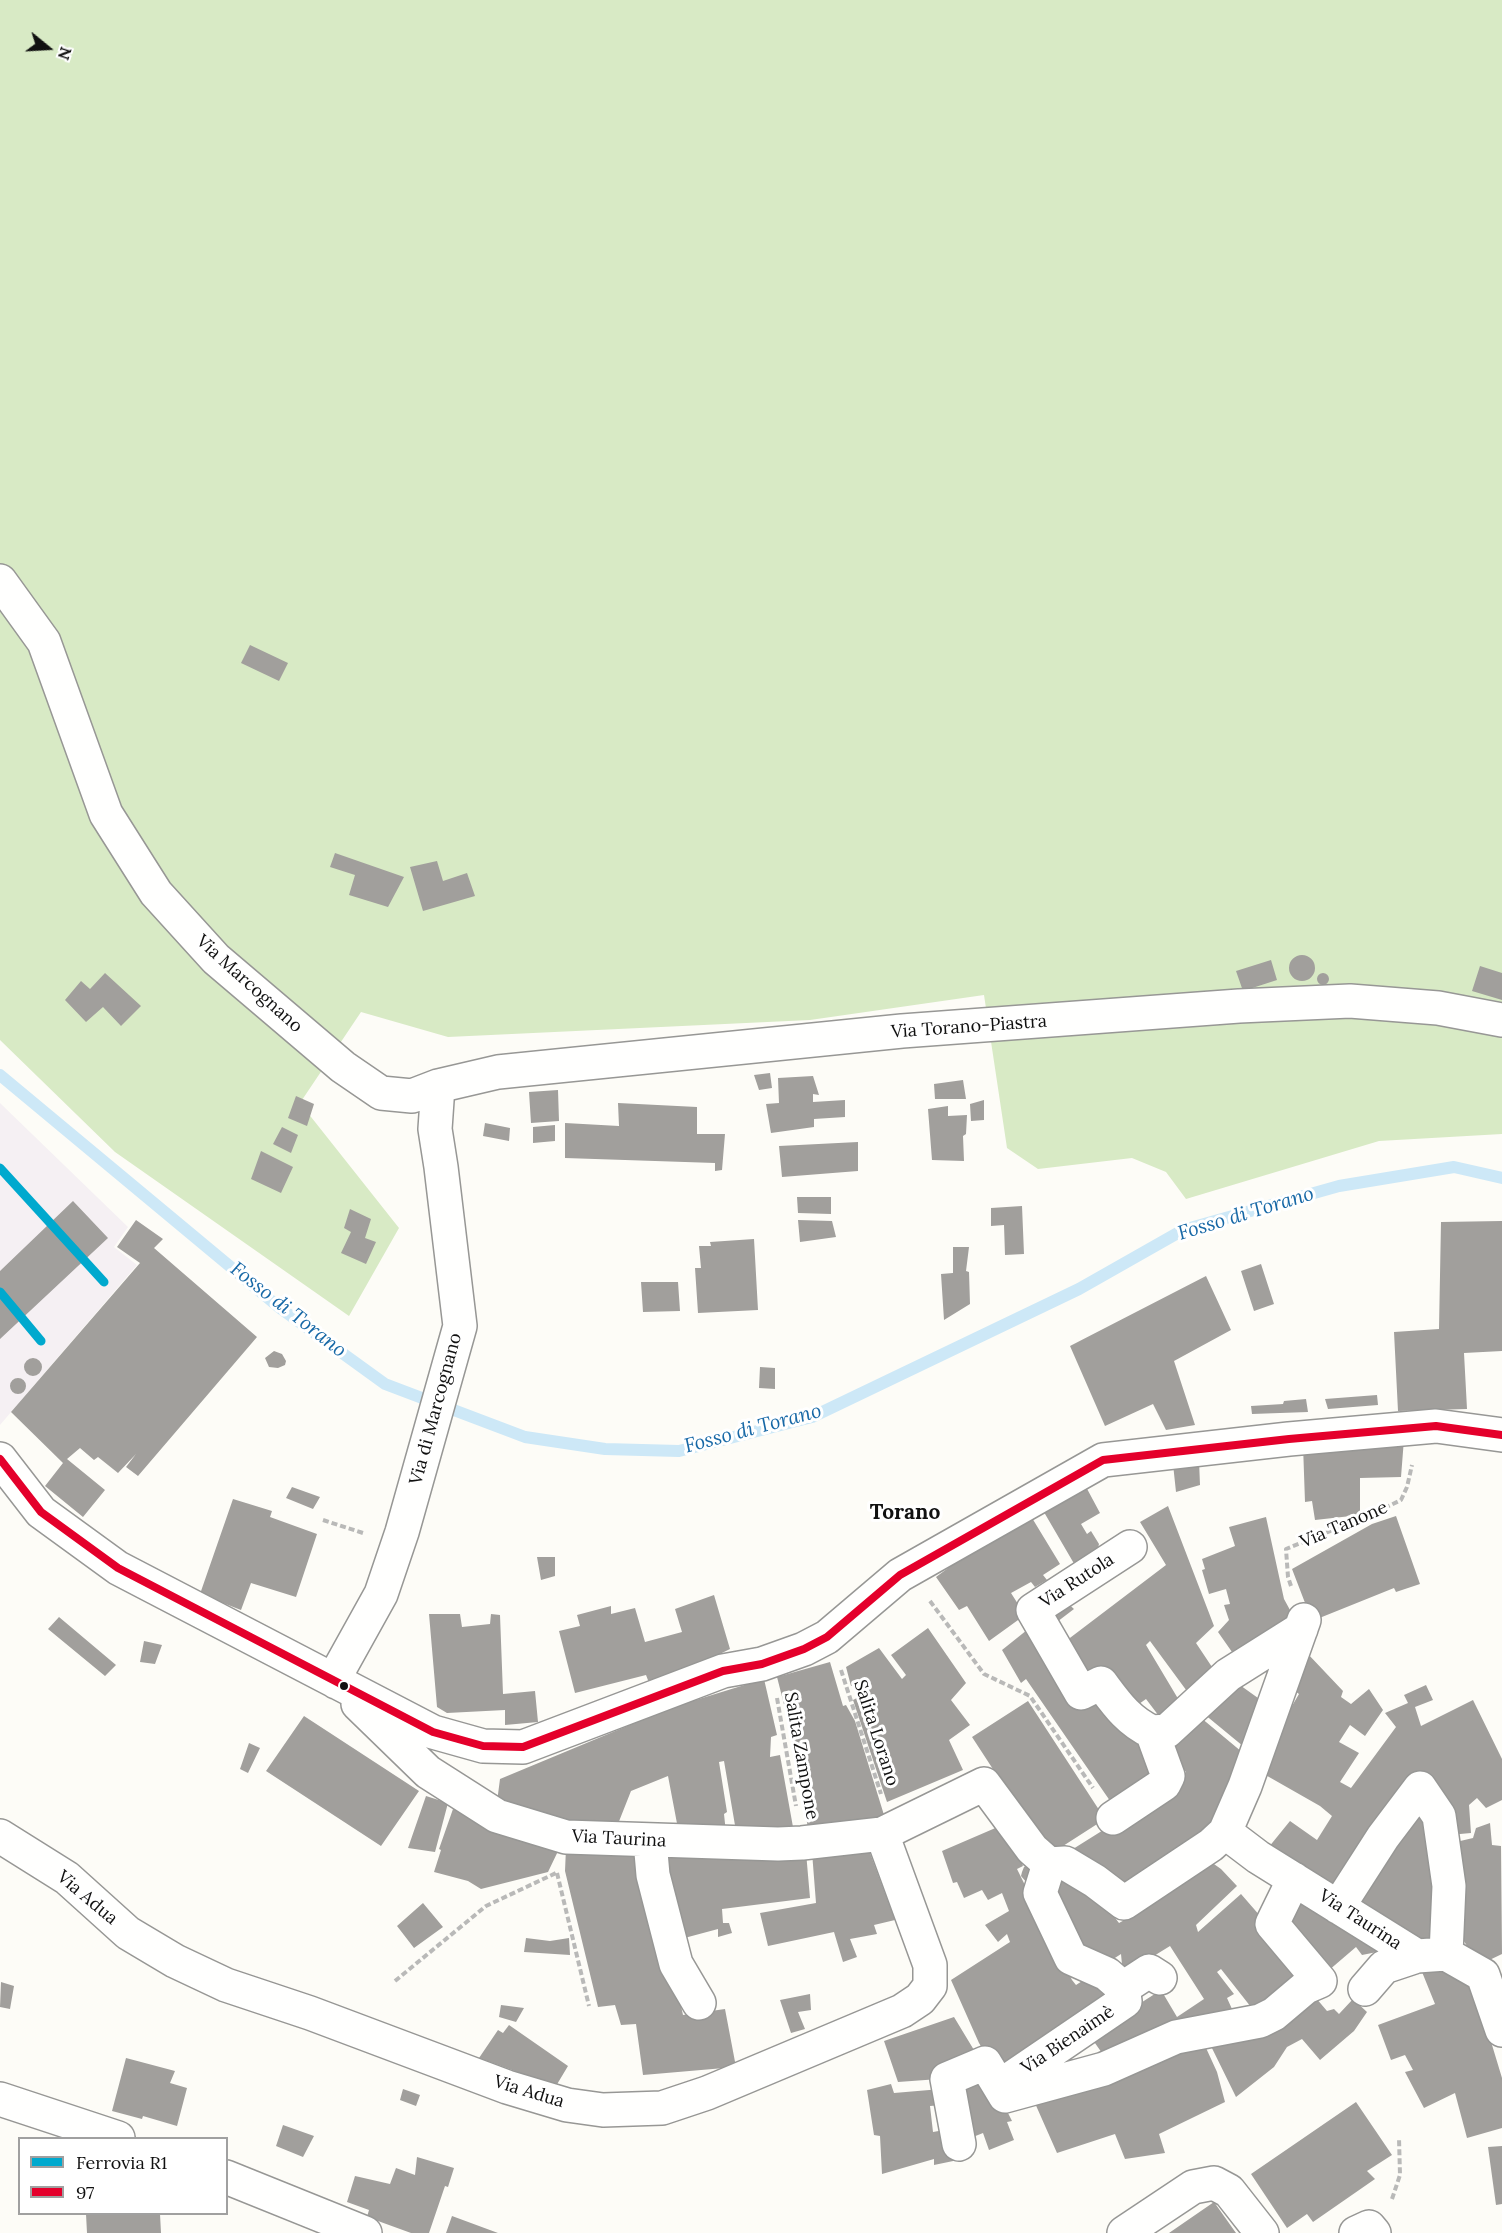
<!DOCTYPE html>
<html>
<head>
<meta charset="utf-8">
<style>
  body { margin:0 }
  #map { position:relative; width:1502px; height:2233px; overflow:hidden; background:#fdfcf7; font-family:Lora,serif }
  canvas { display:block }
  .legend { position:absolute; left:18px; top:2137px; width:210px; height:78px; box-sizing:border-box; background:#fff; border:2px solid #a0a0a0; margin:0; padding:8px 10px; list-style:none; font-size:18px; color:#111 }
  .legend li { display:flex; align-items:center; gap:12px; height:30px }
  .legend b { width:30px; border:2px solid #a0a0a0 }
  .north { position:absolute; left:18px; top:18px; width:60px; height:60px; -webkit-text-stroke:4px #fff; paint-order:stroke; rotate:108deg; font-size:16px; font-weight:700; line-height:24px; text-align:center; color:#111 }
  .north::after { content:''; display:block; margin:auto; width:21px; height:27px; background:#111; clip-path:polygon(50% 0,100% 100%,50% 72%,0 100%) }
</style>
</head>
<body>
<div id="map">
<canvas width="1502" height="2233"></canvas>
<ul class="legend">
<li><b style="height:8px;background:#00a9ce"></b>Ferrovia R1</li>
<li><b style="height:8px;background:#e4002b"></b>97</li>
</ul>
<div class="north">N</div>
</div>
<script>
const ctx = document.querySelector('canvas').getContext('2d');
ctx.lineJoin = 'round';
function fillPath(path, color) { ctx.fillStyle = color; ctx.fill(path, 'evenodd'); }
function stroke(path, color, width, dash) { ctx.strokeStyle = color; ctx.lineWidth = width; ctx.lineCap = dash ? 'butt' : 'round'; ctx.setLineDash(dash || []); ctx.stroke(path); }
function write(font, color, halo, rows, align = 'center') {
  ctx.font = font + ' Lora,serif'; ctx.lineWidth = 6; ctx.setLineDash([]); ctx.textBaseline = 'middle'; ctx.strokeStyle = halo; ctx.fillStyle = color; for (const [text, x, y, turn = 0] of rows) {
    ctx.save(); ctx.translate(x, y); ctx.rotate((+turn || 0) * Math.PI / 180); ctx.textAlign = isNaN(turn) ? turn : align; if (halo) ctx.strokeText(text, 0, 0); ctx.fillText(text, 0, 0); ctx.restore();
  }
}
fillPath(new Path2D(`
  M0,1103L128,1227L114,1247L137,1265L0,1425Z`), '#f5f0f3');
fillPath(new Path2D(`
  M0,0H1502V1134L1379,1141L1186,1199L1166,1172L1132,1158L1038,1169L1007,1148L984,995L810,1020L448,1037L361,1012L300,1103L399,1228L349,1316L115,1152L0,1040Z`), '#d8eac5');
stroke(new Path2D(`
  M0,1075L280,1308L385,1384L525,1437L605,1449L679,1451L812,1417L1079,1289L1183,1230L1339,1186L1454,1167L1502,1178`), '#cde8f7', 12);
fillPath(new Path2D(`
  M250,645L288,663L279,681L241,663Z
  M335,853L404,877L388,907L349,895L355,875L330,867Z
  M437,861L443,881L467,873L475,896L423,911L410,867Z
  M1289 968a13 13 0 1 1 26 0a13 13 0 1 1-26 0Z
  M1271,960L1277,980L1243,991L1236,971Z
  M1480,966L1502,973V1000L1472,991Z
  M1317 979a6 6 0 1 1 12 0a6 6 0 1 1-12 0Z
  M105,973L141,1006L121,1026L103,1007L86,1022L65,1000L81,981L90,989Z
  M770,1073L772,1088L759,1090L754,1075Z
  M813,1076L819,1095L813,1094V1102L845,1100V1117L814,1119V1127L771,1133L766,1104L779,1103L778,1078Z
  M963,1080L966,1099H935L934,1084Z
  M558,1090L559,1121L531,1123L529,1092Z
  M296,1096L314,1104L307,1126L288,1118Z
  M984,1100V1120L971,1121L970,1104Z
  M618,1103L697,1107V1134H725L722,1170L715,1171V1163L565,1158V1123L619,1126Z
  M948,1106V1116L967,1115L966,1134L963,1136L964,1161L932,1160L928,1109Z
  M485,1123L510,1128L509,1141L483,1136Z
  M555,1125V1141L533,1143V1127Z
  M282,1127L298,1135L291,1153L273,1144Z
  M858,1142V1171L782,1177L779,1146Z
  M261,1151L293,1167L281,1193L251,1179Z
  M797,1197H831V1214L798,1213Z
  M73,1201L108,1238L0,1339V1271Z
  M1022,1206L1024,1254L1005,1255L1004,1225L991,1226V1208Z
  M350,1209L371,1219L365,1238L376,1242L366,1264L341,1253L351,1232L344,1228Z
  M136,1220L163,1239L154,1248L257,1337L138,1476L126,1467L136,1454L118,1473L98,1457L94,1460L80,1448L67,1459L105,1490L83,1517L45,1486L63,1463L11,1412L140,1263L117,1247Z
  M798,1220L832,1221L836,1237L800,1242Z
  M1502,1221V1351L1464,1353L1467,1409L1398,1411L1394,1332L1439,1329L1441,1222Z
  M754,1239L758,1310L698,1313L695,1268H701L699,1246H711L710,1242Z
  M953,1247H969L966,1271L969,1272L970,1304L944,1320L941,1274L953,1273Z
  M1261,1264L1274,1304L1254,1311L1241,1271Z
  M1206,1276L1231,1330L1174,1361L1195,1425L1166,1430L1153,1404L1105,1426L1070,1346Z
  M641,1282H678L680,1311L643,1312Z
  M274,1351L282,1354L286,1361L285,1365L278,1368L269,1367L265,1358Z
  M24 1367a9 9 0 1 1 18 0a9 9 0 1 1-18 0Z
  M760,1367L775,1368V1389L759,1388Z
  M10 1386a8 8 0 1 1 16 0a8 8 0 1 1-16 0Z
  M1377,1395L1378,1405L1328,1409L1325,1399Z
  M1306,1399L1308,1412L1252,1414L1251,1406L1283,1404L1284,1401Z
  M1404,1439L1401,1477L1360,1478V1515L1315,1520L1312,1501L1305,1502L1303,1445Z
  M1199,1460L1200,1485L1176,1492L1173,1464Z
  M1085,1485L1100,1513L1081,1524L1087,1534L1091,1531L1099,1544L1097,1552L1076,1567L1041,1507Z
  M292,1487L320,1497L313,1509L286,1498Z
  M233,1499L272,1511L270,1517L317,1534L296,1597L251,1583L241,1610L200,1594Z
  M1168,1506L1214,1626L1196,1643L1218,1676L1192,1698L1150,1641L1146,1645L1183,1707L1165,1724L1146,1699L1129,1711L1083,1686L1058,1647L1166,1565L1140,1522Z
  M1029,1513L1060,1564L1043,1575L1047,1580L1035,1587L1031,1582L1011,1593L1025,1615L989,1641L967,1606L959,1610L936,1577L986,1540Z
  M1396,1516L1420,1584L1396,1592L1394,1588L1312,1621L1292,1569L1372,1524Z
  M1266,1517L1284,1599L1296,1621L1239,1662L1218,1632L1229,1620L1224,1605L1230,1604L1226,1589L1209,1594L1202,1570L1205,1569L1202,1559L1235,1546L1229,1527Z
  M537,1557H555V1576L541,1580Z
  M714,1595L730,1649L651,1688L646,1675L575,1693L559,1631L580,1626L577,1615L611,1606V1614L635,1608L645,1642L682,1632L675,1609Z
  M1060,1596L1074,1609L1053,1625L1042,1612Z
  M429,1614H460L462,1627L490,1624L491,1614L500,1615L503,1694L535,1691L538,1722L505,1725V1710L447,1713L437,1707Z
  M59,1617L116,1665L105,1676L48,1629Z
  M1032,1626L1100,1687L1129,1739L1137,1733L1151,1754L1144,1759L1158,1779L1117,1811L1026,1679L1021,1683L1002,1650Z
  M928,1628L966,1683L951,1700L970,1725L949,1740L963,1770L887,1802L853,1700L869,1692L863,1682L851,1686L846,1667L879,1648L902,1679L906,1675L891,1655Z
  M144,1641L162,1645L155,1664L140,1662Z
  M1307,1653L1343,1691L1341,1697L1351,1704L1369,1689L1383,1710L1365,1736L1350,1725L1339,1742L1359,1753L1340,1782L1351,1788L1396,1727L1385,1713L1408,1703L1404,1695L1426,1685L1433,1700L1415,1707L1421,1726L1473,1700L1502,1759V1800L1486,1808L1477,1798L1469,1805L1471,1833L1449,1835L1423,1774L1418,1772L1338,1899L1264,1853L1290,1821L1317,1840L1332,1816L1320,1806L1255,1769L1299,1694L1287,1685Z
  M830,1662L843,1706L846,1705L855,1721L884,1815L853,1825L809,1834L791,1732L777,1677Z
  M1230,1678L1265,1703L1249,1751L1198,1709Z
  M764,1679L777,1735L771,1737L770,1757L780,1755L793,1827L737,1837L724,1761L719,1762L727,1812L724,1814L726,1833L679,1834L668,1776L631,1791L614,1834L497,1802L500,1779L673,1707Z
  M1028,1701L1105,1819L1049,1855L972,1737Z
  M1194,1712L1248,1757L1208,1828L1116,1895L1073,1849L1156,1797L1186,1772L1161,1746Z
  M304,1716L419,1791L381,1846L266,1771Z
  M249,1743L260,1748L248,1773L240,1769Z
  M426,1796L448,1803L435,1852L408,1848Z
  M1413,1805L1435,1821L1441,1931L1429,1949L1345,1902Z
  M453,1809L560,1847L548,1872L481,1889L468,1881L434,1872L441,1850L439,1849Z
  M1007,1823L1023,1866L1017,1869L1072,1980L1076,1985L1096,1972L1118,1999L997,2073L979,2043L951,1980L1010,1942L1007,1934L998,1942L985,1925L1009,1911L1002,1893L988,1900L982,1890L964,1898L957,1882L953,1883L942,1851Z
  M1490,1823L1492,1845L1501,1846L1502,1954L1479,1965L1455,1927L1456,1842L1473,1838L1476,1828Z
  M867,1845L895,1920L874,1925L877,1934L850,1939L857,1957L843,1962L834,1932L768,1946L760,1913L816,1903L812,1852Z
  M566,1848L647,1852L683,2015L725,2009L736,2067L643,2075L636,2024L621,2025L615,2005L598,2007L565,1871Z
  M806,1852L810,1898L722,1909L723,1923H729L732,1933L718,1937V1929L677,1940L656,1853Z
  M1204,1857L1221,1869L1237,1886L1196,1925L1198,1932L1241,1894L1314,1978L1258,2016L1221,1969L1217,1972L1234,1994L1227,1998L1232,2009L1109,2063L1090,2036L1114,2020L1161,1990L1177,2017L1204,1999L1170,1946L1123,1975L1121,1954L1101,1967L1073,1948L1049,1894L1072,1871L1089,1884L1119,1923L1146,1908Z
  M1030,1865L1033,1866L1027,1883L1021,1876L1022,1872L1024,1867Z
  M1304,1889L1382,1951L1362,1955L1356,1947L1321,1977L1277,1925Z
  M423,1903L443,1927L414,1948L397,1926Z
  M526,1938L550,1941L569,1938L570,1955L524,1952Z
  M1438,1960L1476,1992L1502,2078V2128L1467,2138L1455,2093L1424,2108L1405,2072L1413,2070L1405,2055L1391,2060L1378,2025L1435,2004L1420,1967Z
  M1,1982L14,1986L10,2009L0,2007Z
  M1310,1991L1327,2011L1334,2009L1339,2014L1353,1999L1367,2012L1354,2031L1320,2060L1302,2039L1287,2047L1274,2067L1236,2097L1207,2038Z
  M810,1994L811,2010L798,2012L805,2029L791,2033L780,2000Z
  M501,2005L524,2008L516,2022L499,2017Z
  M954,2017L980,2060L939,2079L898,2082L884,2041Z
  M509,2025L568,2066L556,2086L479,2058L498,2030L503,2033Z
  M1201,2037L1217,2072L1225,2102L1159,2134L1165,2153L1125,2159L1115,2134L1057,2153L1034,2101Z
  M126,2058L175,2071L170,2083L187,2088L177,2126L143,2116L142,2119L112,2111Z
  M986,2069L1012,2121L1007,2122L1014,2140L989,2150L983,2133L968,2139L952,2081Z
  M891,2084L894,2093L941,2089L943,2105L930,2106L933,2132L950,2129L958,2160L934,2165V2159L882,2174L880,2136L874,2135L867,2090Z
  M403,2089L420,2095L416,2106L400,2100Z
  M1356,2102L1392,2155L1367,2171L1375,2179L1313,2222L1307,2214L1287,2228L1251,2174Z
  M283,2125L314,2136L303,2157L276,2146Z
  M1502,2146V2204L1496,2205L1488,2147Z
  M417,2157L454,2168L448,2187L445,2186L429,2233H411L367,2217L369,2210L347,2202L355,2176L390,2184L396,2168L415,2175Z
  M1214,2202L1236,2233H1169Z
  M86,2214H160L161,2233H87Z
  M452,2216L498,2233H446Z`), '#a19f9c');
const minor = new Path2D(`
  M0,581L44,642L106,814L156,893L216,959L343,1067L381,1093L412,1096L438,1086L498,1072L902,1031L1239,1006L1350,1001L1438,1008L1502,1020
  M0,1459L41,1512L118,1568L433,1732L483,1746L523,1747L723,1671L762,1664L804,1649L827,1637L900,1575L1103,1460L1289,1439L1436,1426L1502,1435
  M1130,1547L1033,1610L1081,1693L1101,1683C1116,1703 1128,1721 1152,1732
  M336,1682L341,1666L381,1594L402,1532L460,1326L441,1167L435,1129L438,1086
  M358,1704L428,1772L497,1816L566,1837L778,1844L802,1843L882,1834L984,1784L1032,1849L1049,1864L1065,1863L1095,1881L1124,1903L1211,1845L1225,1832L1245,1786L1304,1620
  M1113,1818L1164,1784L1168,1776L1152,1732L1167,1731L1228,1675L1301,1629
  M1225,1832L1258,1857L1417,1956L1446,1954L1483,1975L1502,2030
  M0,1836L67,1878L128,1933L175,1961L226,1985L310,2013L507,2087L567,2105L603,2110L662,2108L707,2093L902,2011L920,1999L930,1986V1965L882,1834
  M650,1841L653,1875L676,1964L699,2003
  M1049,1864L1040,1893L1071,1958L1107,1974L1123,1988L1149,1971L1160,1978
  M1338,1907L1383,1837L1420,1788L1439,1816L1449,1886L1446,1954
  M1365,1989L1384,1967L1417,1956
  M1000,2086L1125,2001L1123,1988
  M0,2099L118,2138
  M959,2144L947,2079L985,2063L1005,2096L1104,2069L1176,2037L1260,2021L1274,2014L1306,1987L1320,1981L1272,1924L1294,1879
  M226,2177L365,2233
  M1124,2233L1193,2187L1214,2183L1229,2191L1262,2233
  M1356,2233L1369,2227L1374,2233`);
stroke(minor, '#979795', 36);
stroke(new Path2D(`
  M323,1520L363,1533
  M1291,1586L1288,1577L1286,1549L1370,1515L1401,1500L1407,1487L1412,1465
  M930,1601L984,1674L1030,1696L1093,1788
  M841,1670L881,1794
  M777,1698L796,1806
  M557,1873L589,2006
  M395,1981L486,1906L556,1873
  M1392,2199L1400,2175L1399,2138`), '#b9b9b8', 4, [6, 3]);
stroke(minor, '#fffffe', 33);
stroke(new Path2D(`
  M0,1459L41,1512L118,1568L433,1732L483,1746L523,1747L723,1671L762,1664L804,1649L827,1637L900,1575L1103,1460L1289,1439L1436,1426L1502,1435`), '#e4002b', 8);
stroke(new Path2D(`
  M0,1168L104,1282
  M0,1292L41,1341`), '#00a9ce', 9);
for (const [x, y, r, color] of [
  [344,1686,5,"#111"]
]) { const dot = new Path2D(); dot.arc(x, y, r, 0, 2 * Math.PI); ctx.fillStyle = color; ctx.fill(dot); stroke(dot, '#fff', 2); }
write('18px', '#111', '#fff', [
  ["Via Marcognano",249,984,42],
  ["Via Torano-Piastra",969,1027,-4],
  ["Via di Marcognano",436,1409,-75],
  ["Via Tanone",1344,1525,-23],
  ["Via Rutola",1077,1581,-33],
  ["Salita Lorano",876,1733,72],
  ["Salita Zampone",801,1756,80],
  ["Via Taurina",619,1839,3],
  ["Via Adua",87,1898,40],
  ["Via Taurina",1360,1920,33],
  ["Via Bienaimè",1068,2040,-34],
  ["Via Adua",529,2092,17]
]);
write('italic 20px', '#1768a6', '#fff', [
  ["Fosso di Torano",1246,1214,-17],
  ["Fosso di Torano",288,1310,38],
  ["Fosso di Torano",753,1429,-15]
]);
write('bold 21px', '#111', '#fff', [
  ["Torano",905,1513]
]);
</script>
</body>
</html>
